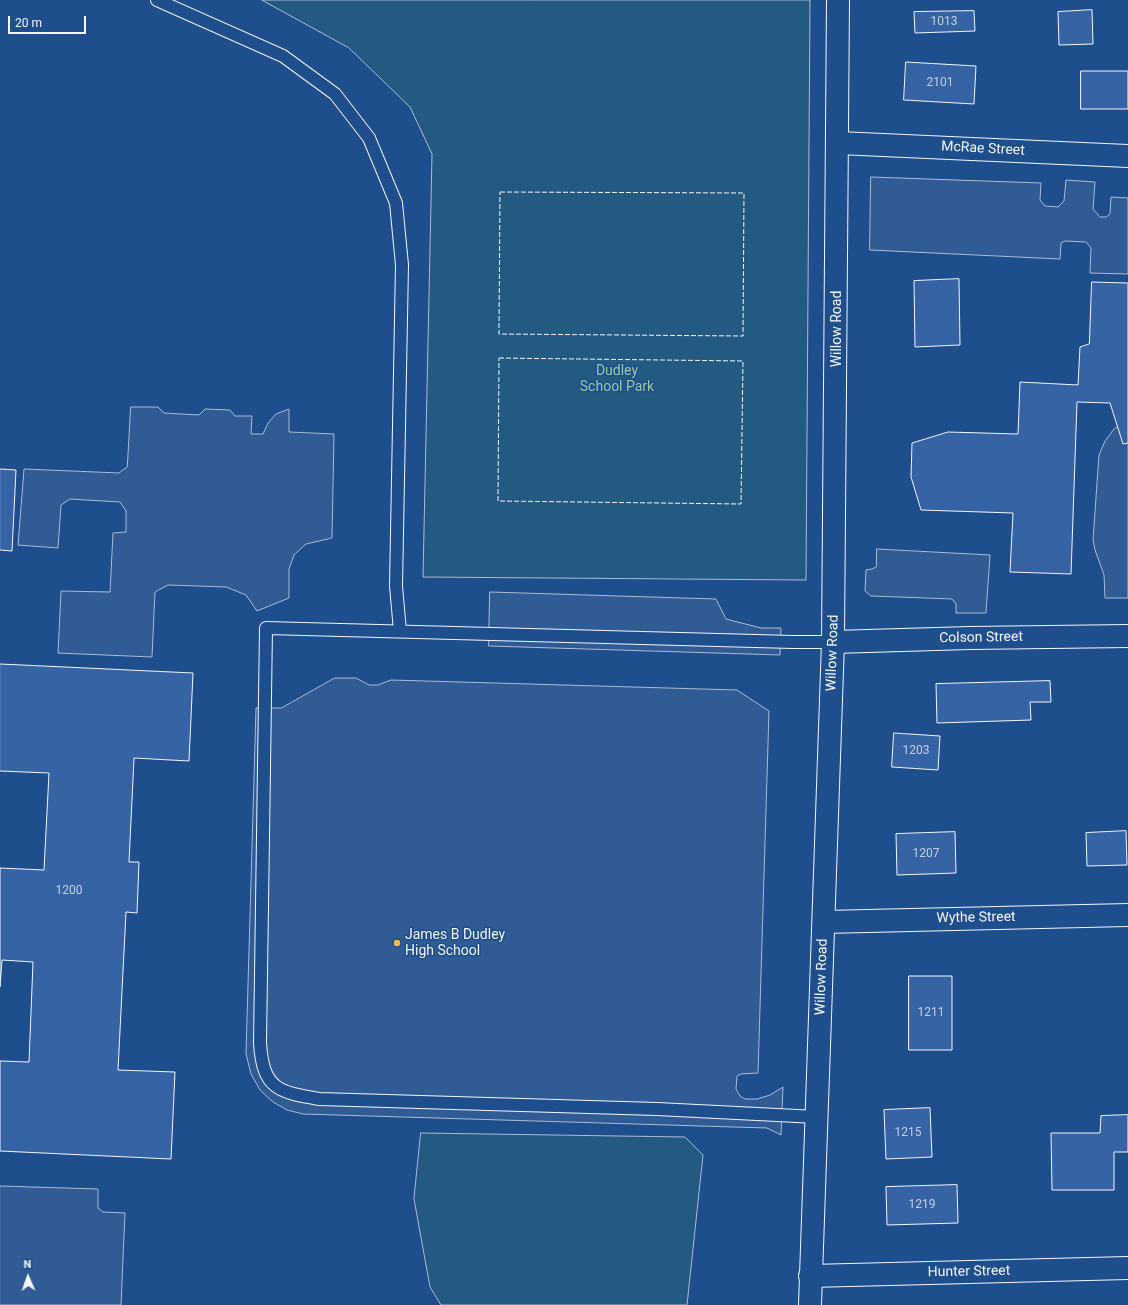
<!DOCTYPE html>
<html>
<head>
<meta charset="utf-8">
<style>
  body { margin:0 }
  #map { position:relative; width:1128px; height:1305px; overflow:hidden; background:#1f4e8c; font-family:Roboto,sans-serif }
  canvas { display:block }
  .north { position:absolute; left:8px; top:1257px; width:40px; height:40px; -webkit-text-stroke:3px #1f4e8c; paint-order:stroke; rotate:358deg; font-size:11px; font-weight:700; line-height:16px; text-align:center; color:#f2f6ff }
  .north::after { content:''; display:block; margin:auto; width:14px; height:18px; background:#f2f6ff; clip-path:polygon(50% 0,100% 100%,50% 72%,0 100%) }
  .scale { position:absolute; left:8px; top:16px; width:78px; height:18px; box-sizing:border-box; border:2px solid #f2f6ff; border-top:0; padding-left:5px; font-size:12px; line-height:14px; white-space:nowrap; color:#f2f6ff; -webkit-text-stroke:3px #1f4e8c; paint-order:stroke }
</style>
</head>
<body>
<div id="map">
<canvas width="1128" height="1305"></canvas>
<div class="north">N</div>
<div class="scale">20 m</div>
</div>
<script>
const ctx = document.querySelector('canvas').getContext('2d');
ctx.lineJoin = 'round';
function fillPath(path, color) { ctx.fillStyle = color; ctx.fill(path, 'evenodd'); }
function stroke(path, color, width, dash) { ctx.strokeStyle = color; ctx.lineWidth = width; ctx.lineCap = dash ? 'butt' : 'round'; ctx.setLineDash(dash || []); ctx.stroke(path); }
function write(font, color, halo, rows, align = 'center') {
  ctx.font = font + ' Roboto,sans-serif'; ctx.lineWidth = 3; ctx.setLineDash([]); ctx.textBaseline = 'middle'; ctx.strokeStyle = halo; ctx.fillStyle = color; for (const [text, x, y, turn = 0] of rows) {
    ctx.save(); ctx.translate(x, y); ctx.rotate((+turn || 0) * Math.PI / 180); ctx.textAlign = isNaN(turn) ? turn : align; if (halo) ctx.strokeText(text, 0, 0); ctx.fillText(text, 0, 0); ctx.restore();
  }
}
const green = new Path2D(`
  M262,0H810L806,580L423,577L432,154L410,107L349,48Z
  M421,1133L685,1137L703,1155L687,1305H441L430,1287L414,1199Z`);
fillPath(green, '#245a82');
stroke(green, '#a8bbd7', 1);
const parking = new Path2D(`
  M871,177L1041,183L1040,200L1045,206L1058,207L1064,201L1066,180L1095,182L1093,209L1100,217H1106L1110,214L1111,197L1128,198V274L1090,273L1091,248L1086,242L1065,241L1061,243L1060,259L870,250Z
  M131,407H158L164,413L199,415L205,409L230,410L235,416H252L251,434H263L268,423L276,414L289,409V432L334,434L332,538L306,544L294,555L289,569V598L257,611L246,595L226,587L168,585L155,592L152,657L58,653L61,591L110,592L113,533L126,532V511L120,502L70,499L61,505L58,548L18,545L24,469L119,473L127,467Z
  M1128,420V598H1105L1104,575L1095,550L1093,540L1099,455L1105,441L1114,429Z
  M877,549L990,555L986,613H956V604L952,599L871,596L865,591L866,570L872,569L876,567Z
  M490,592L716,599L726,619L761,628H781L780,655L489,646Z
  M335,678H356L369,685H378L391,680L737,690L769,711L758,1073L741,1074L737,1076L736,1089L740,1096L745,1099H757L770,1095L783,1087L781,1135L767,1128L303,1114L287,1110L273,1102L260,1090L251,1074L246,1054L256,708H281Z
  M0,1186L98,1189V1208L103,1212L125,1213L121,1305H0Z`);
fillPath(parking, '#305b95');
stroke(parking, '#a8bbd7', 1);
const building = new Path2D(`
  M1092,10L1093,44L1059,45L1058,12Z
  M974,11L975,31L915,33L914,12Z
  M906,62L976,66L974,104L904,100Z
  M1081,71H1128V109H1081Z
  M959,279L960,345L915,347L914,281Z
  M1092,282L1128,283V443L1123,444L1110,403L1077,402L1071,574L1010,572L1013,513L921,510L911,477L912,443L948,432L1018,434L1020,382L1078,385L1080,347L1089,344Z
  M0,469L16,470L12,551L0,550Z
  M0,664L193,673L189,761L134,758L129,862H139L137,913L126,912L118,1070L175,1072L171,1159L0,1151V1061L29,1062L33,962L2,960L0,987V868L44,870L49,773L0,771Z
  M1050,681L1051,702H1030L1031,720L937,723L936,684Z
  M894,733L940,736L938,770L892,767Z
  M1126,831L1127,865L1087,866L1086,833Z
  M955,832L956,873L897,875L896,834Z
  M909,976H952V1050H909Z
  M930,1108L932,1157L886,1159L884,1110Z
  M1128,1115V1152H1114V1190H1052L1051,1133H1100L1101,1116Z
  M957,1185L958,1223L887,1225L886,1187Z`);
fillPath(building, '#3563a3');
stroke(building, '#f2f6ff', 1);
const lane = new Path2D(`
  M157,0L283,56L335,94L369,138L396,203L402,265L396,586L400,631
  M817,1117L657,1109L319,1099C278,1092 263,1089 260,1043L266,628L793,642H833`);
const street = new Path2D(`
  M838,143L1128,156
  M833,642L970,638L1128,636
  M824,922L1128,915
  M810,1276L1128,1268`);
const secondary = new Path2D(`
  M810,1305L833,642L838,0`);
stroke(lane, '#f2f6ff', 14);
stroke(street, '#f2f6ff', 24);
stroke(secondary, '#f2f6ff', 24);
stroke(lane, '#1f4e8c', 12);
stroke(street, '#1f4e8c', 22);
stroke(secondary, '#1f4e8c', 22);
stroke(new Path2D(`
  M500,192L744,193L743,336L499,334Z
  M499,358L743,361L741,504L498,501Z`), '#f2f6ff', 1, [5, 2]);
for (const [x, y, r, color] of [
  [397,943,4,"#ffb74d"]
]) { const dot = new Path2D(); dot.arc(x, y, r, 0, 2 * Math.PI); ctx.fillStyle = color; ctx.fill(dot); stroke(dot, '#1f4e8c', 1.5); }
write('12px', '#c3d1e8', null, [
  ["1013",944,22],
  ["2101",940,83],
  ["1203",916,751],
  ["1207",926,854],
  ["1200",69,891],
  ["1211",931,1013],
  ["1215",908,1133],
  ["1219",922,1205]
]);
write('14px', '#f2f6ff', '#1f4e8c', [
  ["McRae Street",983,149,3],
  ["Willow Road",837,329,-90],
  ["Colson Street",981,638,-1],
  ["Willow Road",833,653,-88],
  ["Wythe Street",976,918,-1],
  ["Willow Road",822,977,-88],
  ["Hunter Street",969,1272,-1]
]);
write('14px', '#97c8a6', '#1f4e8c', [
  ["Dudley",617,371],
  ["School Park",617,387]
]);
write('14px', '#f2f6ff', '#1f4e8c', [
  ["James B Dudley",405,935],
  ["High School",405,951]
], 'left');
</script>
</body>
</html>
